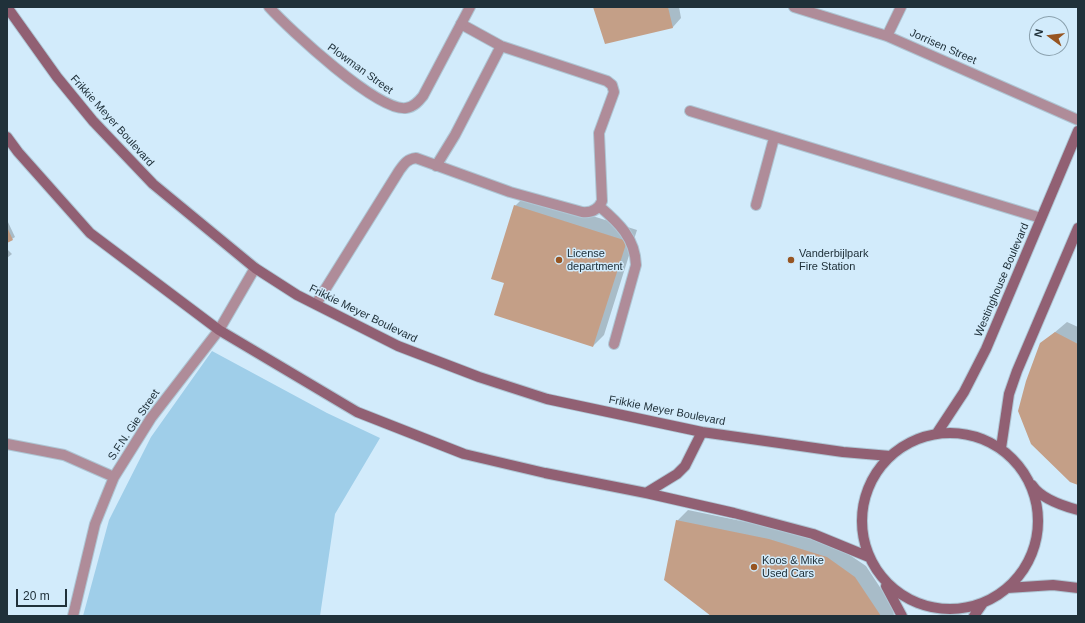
<!DOCTYPE html>
<html>
<head>
<meta charset="utf-8">
<style>
  body { margin:0 }
  #map { position:relative; width:1085px; height:623px; overflow:hidden; background:#d2ebfb; font-family:Arial,sans-serif }
  canvas { display:block }
  .frame { position:absolute; inset:0; border:8px solid #20313a; pointer-events:none }
  .north { position:absolute; left:1029px; top:16px; width:40px; height:40px; box-sizing:border-box; background:#d2ebfb; border:1px solid #8ba1ae; border-radius:50%; rotate:285deg; font-size:11px; font-weight:700; line-height:16px; text-align:center; color:#20313a }
  .north::after { content:''; display:block; margin:auto; width:14px; height:18px; background:#975522; clip-path:polygon(50% 0,100% 100%,50% 72%,0 100%) }
  .scale { position:absolute; left:16px; top:589px; width:51px; height:18px; box-sizing:border-box; border:2px solid #20313a; border-top:0; padding-left:5px; font-size:12px; line-height:14px; white-space:nowrap; color:#20313a; -webkit-text-stroke:3px #d2ebfb; paint-order:stroke }
</style>
</head>
<body>
<div id="map">
<canvas width="1085" height="623"></canvas>
<div class="frame"></div>
<div class="north">N</div>
<div class="scale">20 m</div>
</div>
<script>
const ctx = document.querySelector('canvas').getContext('2d');
ctx.lineJoin = 'round';
function fillPath(path, color) { ctx.fillStyle = color; ctx.fill(path, 'evenodd'); }
function stroke(path, color, width, dash) { ctx.strokeStyle = color; ctx.lineWidth = width; ctx.lineCap = dash ? 'butt' : 'round'; ctx.setLineDash(dash || []); ctx.stroke(path); }
function write(font, color, halo, rows, align = 'center') {
  ctx.font = font + ' Arial,sans-serif'; ctx.lineWidth = 3; ctx.setLineDash([]); ctx.textBaseline = 'middle'; ctx.strokeStyle = halo; ctx.fillStyle = color; for (const [text, x, y, turn = 0] of rows) {
    ctx.save(); ctx.translate(x, y); ctx.rotate((+turn || 0) * Math.PI / 180); ctx.textAlign = isNaN(turn) ? turn : align; if (halo) ctx.strokeText(text, 0, 0); ctx.fillText(text, 0, 0); ctx.restore();
  }
}
fillPath(new Path2D(`
  M212,351L327,413L380,438L335,514L320,616H83L109,520L151,437Z`), '#9fcee9');
fillPath(new Path2D(`
  M594,7H679L681,18L673,27L605,42Z
  M526,195L637,230L604,335L593,346L506,283L515,206Z
  M7,220L15,237L7,242Z
  M7,249L12,254L7,258Z
  M1067,322L1078,327V484L1041,344Z
  M688,510L780,529L838,547L866,566L893,607L894,616H713L677,521Z`), '#0003');
fillPath(new Path2D(`
  M593,7H668L673,28L605,44Z
  M514,205L627,241L593,347L494,315L504,283L491,279Z
  M7,227L13,240L7,243Z
  M1055,332L1078,344V485L1070,482L1031,444L1018,411L1026,381L1040,343Z
  M676,520L769,539L827,557L855,577L881,616H711L664,580Z`), '#c49f87');
const lane = new Path2D(`
  M690,111L1041,218
  M436,166L455,135L501,46
  M756,205L774,138
  M599,206C619,223 635,238 636,265L614,344
  M316,304L399,171C404,164 407,159 416,158L510,192L582,212C591,213 598,210 602,201L599,133L614,92L612,85L607,81L501,46L461,24`);
const street = new Path2D(`
  M269,7C289,29 378,112 406,108C414,107 419,101 423,96L470,7
  M794,7L887,36L1078,120
  M887,36L901,7
  M7,444L64,455L114,477
  M73,616L95,524L114,477L151,418L219,330L255,268`);
const secondary = new Path2D(`
  M7,7L57,77L93,121L153,184L255,268L297,295L398,346L479,377L547,399L702,432L843,452L890,456
  M7,137L18,152L90,233L219,330L357,412L464,454L545,473L646,493L734,513L813,534L869,557
  M862 521a88 88 0 1 1 176 0a88 88 0 1 1-176 0Z
  M937,433L964,392L986,349L1078,131
  M1001,448L1009,394L1017,371L1078,228
  M1032,485C1041,499 1063,506 1078,510
  M646,493L677,474L685,466L702,432
  M886,586L902,616
  M1007,588L1053,585L1078,588
  M974,616L983,603`);
stroke(lane, '#aec6d4', 12);
stroke(street, '#aec6d4', 12);
stroke(secondary, '#aec6d4', 12);
stroke(lane, '#af8c99', 10);
stroke(street, '#af8c99', 10);
stroke(secondary, '#916073', 10);
for (const [x, y, r, color] of [
  [559,260,4,"#975522"],
  [791,260,4,"#975522"],
  [754,567,4,"#975522"]
]) { const dot = new Path2D(); dot.arc(x, y, r, 0, 2 * Math.PI); ctx.fillStyle = color; ctx.fill(dot); stroke(dot, '#d2ebfb', 1.5); }
write('11px', '#20313a', '#d2ebfb', [
  ["Jorrisen Street",943,47,24],
  ["Plowman Street",360,69,36],
  ["Frikkie Meyer Boulevard",112,121,48],
  ["Westinghouse Boulevard",1002,280,-67],
  ["Frikkie Meyer Boulevard",363,314,26],
  ["Frikkie Meyer Boulevard",667,411,11],
  ["S.F.N. Gie Street",134,425,-56]
]);
write('11px', '#20313a', '#d2ebfb', [
  ["License",567,254],
  ["department",567,267],
  ["Vanderbijlpark",799,254],
  ["Fire Station",799,267],
  ["Koos & Mike",762,561],
  ["Used Cars",762,574]
], 'left');
</script>
</body>
</html>
